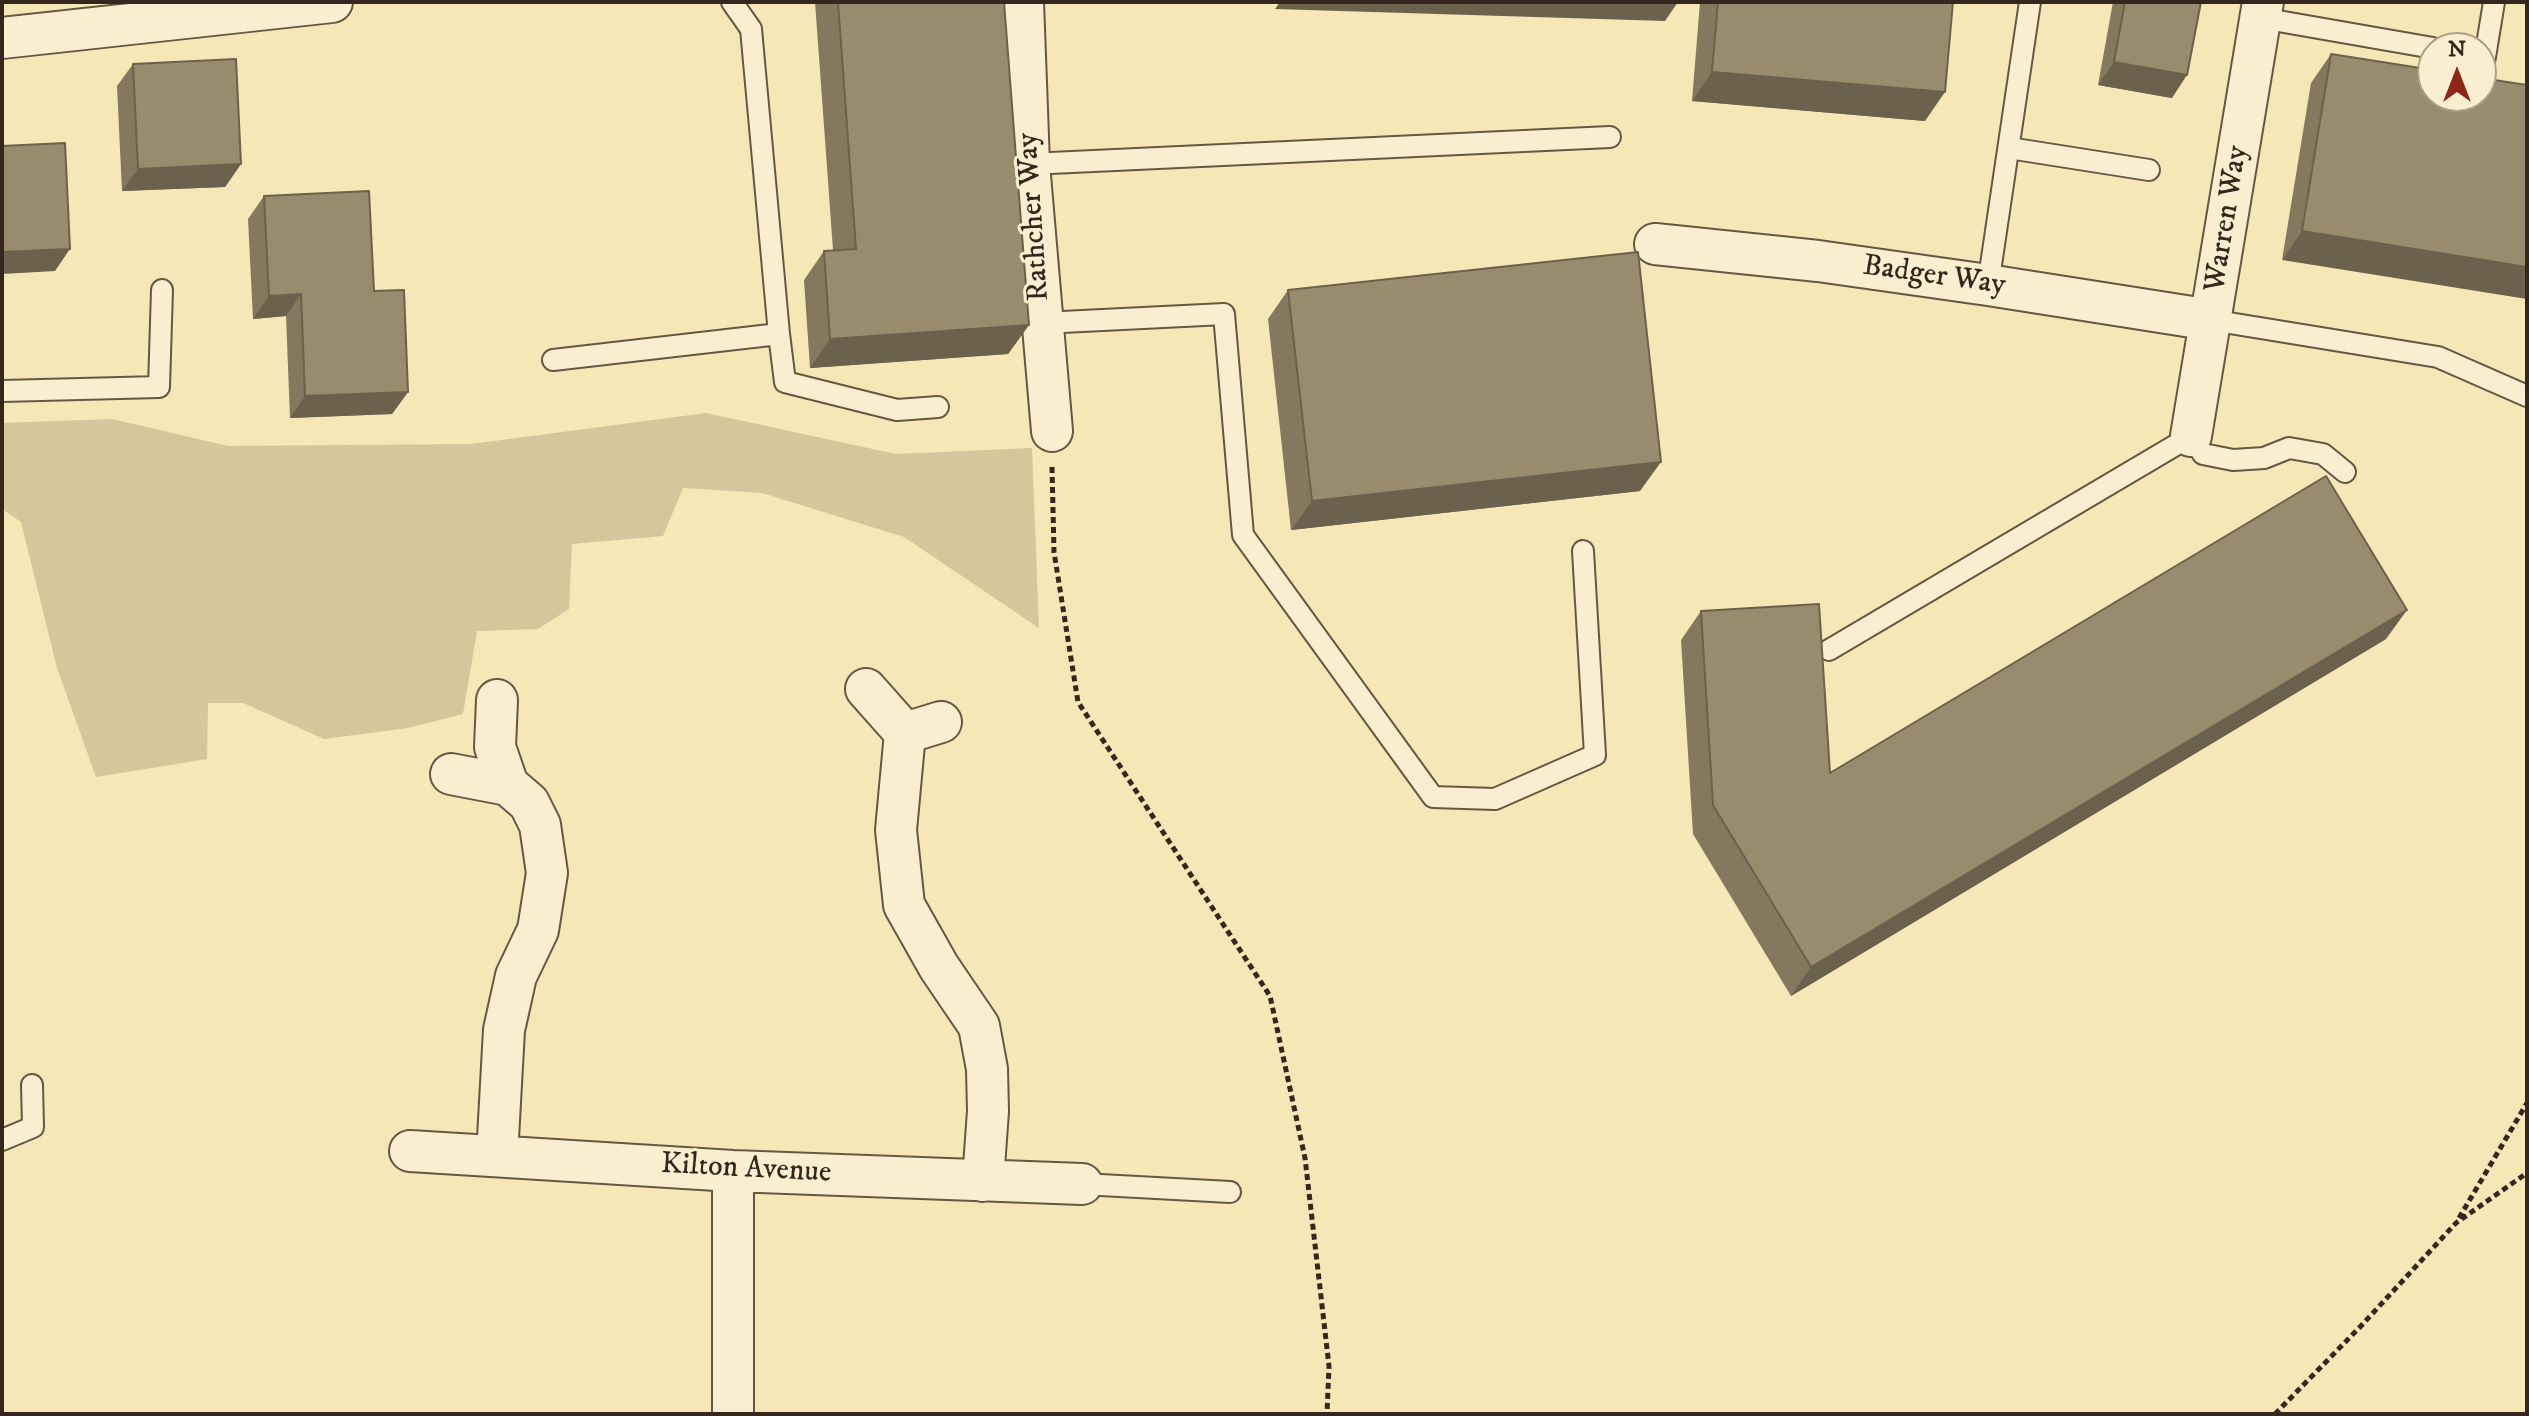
<!DOCTYPE html>
<html>
<head>
<meta charset="utf-8">
<style>
  body { margin:0 }
  #map { position:relative; width:2529px; height:1416px; overflow:hidden; background:#f6e7b6; font-family:"IM FELL DW Pica",serif }
  canvas { display:block }
  .frame { position:absolute; inset:0; border:4px solid #35271e; pointer-events:none }
  .north { position:absolute; left:2417px; top:32px; width:80px; height:80px; box-sizing:border-box; background:#f9efd0; border:2px solid #ab9f89; border-radius:50%; rotate:0deg; font-size:22px; font-weight:700; line-height:32px; text-align:center; color:#35271e }
  .north::after { content:''; display:block; margin:auto; width:28px; height:36px; background:#8f2418; clip-path:polygon(50% 0,100% 100%,50% 72%,0 100%) }
</style>
</head>
<body>
<div id="map">
<canvas width="2529" height="1416"></canvas>
<div class="frame"></div>
<div class="north">N</div>
</div>
<script>
const ctx = document.querySelector('canvas').getContext('2d');
ctx.lineJoin = 'round';
function fillPath(path, color) { ctx.fillStyle = color; ctx.fill(path, 'evenodd'); }
function stroke(path, color, width, dash) { ctx.strokeStyle = color; ctx.lineWidth = width; ctx.lineCap = dash ? 'butt' : 'round'; ctx.setLineDash(dash || []); ctx.stroke(path); }
function write(font, color, halo, rows, align = 'center') {
  ctx.font = font + ' "IM FELL DW Pica",serif'; ctx.lineWidth = 6; ctx.setLineDash([]); ctx.textBaseline = 'middle'; ctx.strokeStyle = halo; ctx.fillStyle = color; for (const [text, x, y, turn = 0] of rows) {
    ctx.save(); ctx.translate(x, y); ctx.rotate((+turn || 0) * Math.PI / 180); ctx.textAlign = isNaN(turn) ? turn : align; if (halo) ctx.strokeText(text, 0, 0); ctx.fillText(text, 0, 0); ctx.restore();
  }
}
fillPath(new Path2D(`
  M706,413L896,454L1032,448L1039,628L904,537L762,493L683,488L663,536L572,544L569,609L538,629L477,631L463,714L408,728L324,739L243,703H208L207,759L96,777L57,668L21,522L2,509V423L112,419L228,446L471,444Z`), '#d5c69c');
const service = new Path2D(`
  M2261,18L2433,48
  M2481,56L2485,57L2494,2
  M2009,148L2149,170
  M1029,164L1610,137
  M1988,285L2030,2
  M2211,320L2438,357L2527,396
  M1042,323L1224,314L1243,535L1433,797L1495,799L1595,755L1583,551
  M779,334L785,382L897,410L938,407
  M553,360L779,334L751,29L732,2
  M2,391L159,387L162,290
  M1829,650L2191,436L2203,454L2233,460L2264,458L2289,448L2323,454L2345,472
  M2,1140L33,1127L32,1085
  M1082,1184L1230,1192`);
const minor = new Path2D(`
  M1023,2L1029,164L1052,431
  M2,38L332,2
  M1655,244L1818,261L1988,285L2211,320
  M2191,436L2263,2
  M866,689L905,733L941,722
  M905,733L896,830L904,905L939,967L979,1026L987,1069L988,1111L983,1181
  M451,774L508,785L495,747L497,700
  M410,1151L733,1171L1082,1184
  M497,1156L504,1030L516,976L538,930L547,873L540,825L529,803L508,785
  M733,1171V1414`);
stroke(service, '#655744', 24);
stroke(minor, '#655744', 44);
stroke(new Path2D(`
  M1052,467L1054,552L1078,702L1270,996L1305,1158L1329,1366L1327,1414
  M2459,1218L2527,1103
  M2275,1414L2360,1327L2456,1223L2527,1173`), '#35271e', 5, [6, 4]);
stroke(service, '#f9efd0', 20);
stroke(minor, '#f9efd0', 40);
fillPath(new Path2D(`
  M815,2H1004L1029,325L1008,354L810,368L804,280L824,251L833,250Z
  M1700,2H1953L1925,121L1692,101Z
  M2113,2H2201L2172,98L2098,85Z
  M2331,54L2433,70L2282,260L2311,83Z
  M133,64L241,164L225,187L122,191L117,86Z
  M264,196L374,291L408,392L392,414L290,418L286,316L253,319L248,219Z
  M1288,290L1640,491L1291,530L1268,319Z
  M1701,611L1830,773L2386,639L1791,996L1693,834L1681,640Z`), '#84785e');
fillPath(new Path2D(`
  M1280,2H1678L1665,21L1275,9Z
  M2114,62L2187,75L2172,98L2098,85Z
  M1712,72L1945,92L1925,121L1692,101Z
  M241,164L225,187L122,191L138,169Z
  M2302,231L2527,267V299L2282,260Z
  M70,249L55,271L2,274V252Z
  M301,294L286,316L253,319L269,296Z
  M1029,325L1008,354L810,368L830,339Z
  M408,392L392,414L290,418L305,396Z
  M1661,462L1640,491L1291,530L1312,501Z
  M2407,610L2386,639L1791,996L1811,967Z`), '#6b614c');
const building = new Path2D(`
  M838,2H1004L1029,325L830,339L824,251L856,249Z
  M1718,2H1953L1945,92L1712,72Z
  M2125,2H2201L2187,75L2114,62Z
  M2331,54L2433,70V96H2481V78L2527,85V267L2302,231Z
  M236,59L241,164L138,169L133,64Z
  M65,143L70,249L2,252V146Z
  M369,191L374,291L404,290L408,392L305,396L301,294L269,296L264,196Z
  M1638,252L1661,462L1312,501L1288,290Z
  M2326,476L2407,610L1811,967L1713,805L1701,611L1819,604L1830,773Z`);
fillPath(building, '#998b6d');
stroke(building, '#6b614c', 2);
write('30px', '#35271e', '#f9efd0', [
  ["Rathcher Way",1035,217,-94],
  ["Warren Way",2228,219,-81],
  ["Badger Way",1934,277,8],
  ["Kilton Avenue",746,1170,3]
]);
</script>
</body>
</html>
